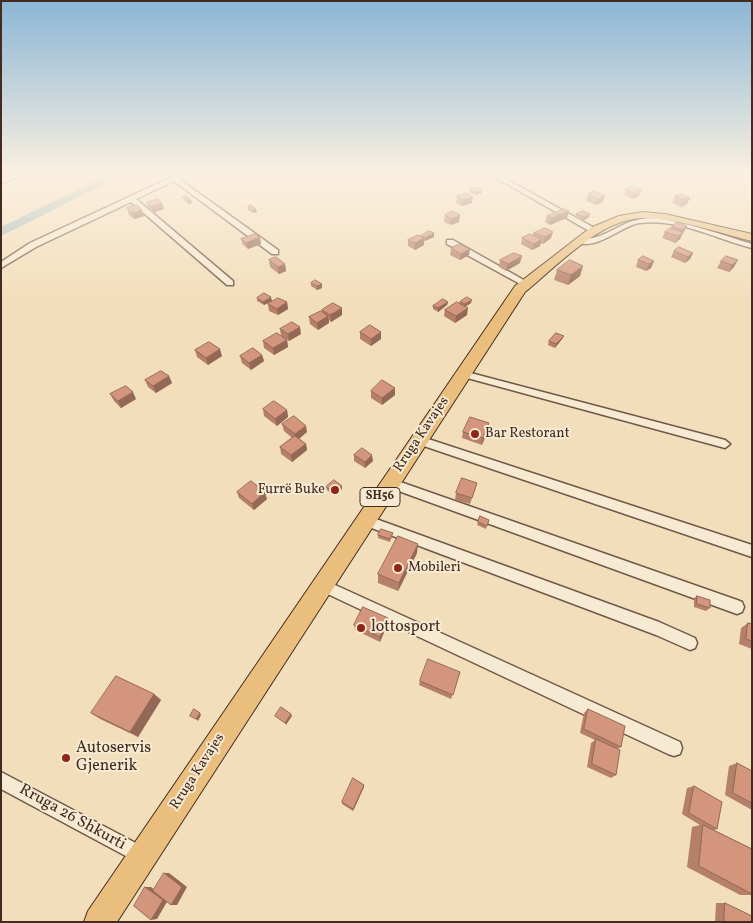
<!DOCTYPE html>
<html>
<head>
<meta charset="utf-8">
<style>
  body { margin:0 }
  #map { position:relative; width:753px; height:923px; overflow:hidden; background:#f3debb; font-family:Vollkorn,serif }
  canvas { display:block }
  .frame { position:absolute; inset:0; border:2px solid #442b21; pointer-events:none }
</style>
</head>
<body>
<div id="map">
<canvas width="753" height="923"></canvas>
<div class="frame"></div>
</div>
<script>
const ctx = document.querySelector('canvas').getContext('2d');
ctx.lineJoin = 'round';
function fillPath(path, color) { ctx.fillStyle = color; ctx.fill(path, 'evenodd'); }
function stroke(path, color, width, dash) { ctx.strokeStyle = color; ctx.lineWidth = width; ctx.lineCap = dash ? 'butt' : 'round'; ctx.setLineDash(dash || []); ctx.stroke(path); }
function write(font, color, halo, rows, align = 'center') {
  ctx.font = font + ' Vollkorn,serif'; ctx.lineWidth = 4; ctx.setLineDash([]); ctx.textBaseline = 'middle'; ctx.strokeStyle = halo; ctx.fillStyle = color; for (const [text, x, y, turn = 0] of rows) {
    ctx.save(); ctx.translate(x, y); ctx.rotate((+turn || 0) * Math.PI / 180); ctx.textAlign = isNaN(turn) ? turn : align; if (halo) ctx.strokeText(text, 0, 0); ctx.fillText(text, 0, 0); ctx.restore();
  }
}
fillPath(new Path2D(`
  M109,175H123L1,236V227Z`), '#a0b9ba');
const street = new Path2D(`
  M15,175L23,176L1,183V179Z
  M176,175H185L179,179L278,250V254H272L174,181L136,199L233,281V285H227L131,202L36,247L1,268V262L30,243Z
  M491,175H499L598,230L591,232Z
  M653,218C687,222 719,234 752,244V248C716,239 678,218 640,223C622,225 594,253 576,241C582,237 589,240 596,237C619,230 624,219 653,218Z
  M447,240H453L529,283L522,285L447,244Z
  M463,371L725,440L730,444L725,448L460,376L458,374Z
  M419,436L752,545V557L415,443L414,440L415,437Z
  M389,478L737,600L742,602L744,607L742,612L737,614L385,486L383,483L385,480Z
  M365,515L659,622L695,638L697,643L695,648L690,650L656,635L361,524L359,520L361,516Z
  M322,579L680,742L682,748L680,754L674,756L668,754L317,589L315,585L317,581Z
  M1,772L149,850L152,856L149,862L143,865L137,862L1,789Z`);
const primary = new Path2D(`
  M643,212L665,214L752,234V241C719,233 677,218 643,218C600,219 557,266 525,292L117,922H84L88,911L515,286L590,228L619,216Z`);
stroke(street, '#705848', 3);
stroke(primary, '#442b21', 2);
fillPath(street, '#f7ead3');
fillPath(primary, '#eabf7e');
fillPath(new Path2D(`
  M468,175H480L473,178Z
  M470,189L482,193L475,195L470,193Z
  M626,189L642,190L639,196L632,199L624,195Z
  M595,191L603,202L596,205L586,201L588,194Z
  M681,194L687,204L681,207L672,203L675,196Z
  M457,196L472,203L462,206L456,203Z
  M183,197L191,200L192,203L189,204L184,200Z
  M147,203L164,209L153,213L149,209Z
  M248,207L256,209L257,212L253,213L248,210Z
  M127,208L144,216L134,219L129,215Z
  M576,214L589,217L583,221L575,217Z
  M445,215H460L459,222L451,225L444,222Z
  M547,216L567,218L550,225L545,222Z
  M678,222L684,232L682,234L680,239L675,243L662,238L665,232L671,228L672,226Z
  M534,233L551,238L543,244L541,243L540,246L532,250L521,244L522,238L533,235Z
  M421,236L434,237L425,241H424V245L415,250L408,246V240L421,237Z
  M260,237L261,244L248,249L243,245L241,239Z
  M451,248L469,255L460,260L450,255Z
  M674,251L693,253L690,259L685,263L671,257Z
  M726,256L734,267L729,272L717,268L721,261Z
  M269,260L285,264L286,271L279,274L270,267Z
  M500,260L520,263L506,271L499,267Z
  M638,260L654,261L651,268L646,271L636,267Z
  M557,270L580,276L568,285L554,280Z
  M311,283L322,284V288L317,290L311,286Z
  M257,298L272,301L264,305L257,301Z
  M287,302L288,309L278,315L269,311L268,304Z
  M448,302L447,305L438,312L433,309V306Z
  M460,302L471,303L465,307L467,315L455,323L444,316L445,310L460,304Z
  M322,310L342,315L331,322L329,320V323L318,330L310,324L309,317L322,312Z
  M280,329L301,334L289,341L281,336Z
  M360,332H381V339L371,346L360,339Z
  M564,336L562,339L555,348L548,345L549,341Z
  M287,340L288,347L274,355L264,348L263,341Z
  M195,350L222,356L208,365L197,357Z
  M262,355L264,361L251,370L242,363L240,356Z
  M169,376L172,383L156,393L148,387L145,380Z
  M395,388V395L382,405L371,398V391Z
  M110,394L136,399L121,408L114,401Z
  M263,409L287,410L288,417L277,426L264,416Z
  M282,424L307,432L299,439L306,444L307,450L292,462L281,454L280,447L292,438L284,431Z
  M488,430L482,445L462,438L463,432Z
  M354,455L373,461L365,468L354,461Z
  M477,483L470,504L455,500L456,493Z
  M326,487L342,489L334,496L327,490Z
  M237,492L267,499L254,510L239,498Z
  M480,516L489,520L486,529L477,525Z
  M393,533L390,542L378,538V535Z
  M417,553L398,591L378,583V574Z
  M697,596L710,608L706,611L694,607V598Z
  M388,623L380,642L355,630L354,625Z
  M748,623L752,624V649L739,644L741,628Z
  M460,672L451,699L419,685L420,681Z
  M154,694L161,700L138,737L100,719L91,713Z
  M588,709L621,747L617,749L616,775L611,778L587,767L591,743L595,740L580,733L584,713Z
  M737,763L752,771V810L725,795L729,766Z
  M364,785V787L353,811L342,804V802Z
  M694,786L717,829L714,830L752,849V895H740L687,867L692,827L700,825L682,814L687,788Z
  M716,903H725L752,922H715Z`), '#b5806a');
fillPath(new Path2D(`
  M474,175H480L473,178Z
  M482,190V193L475,195V192Z
  M642,190L639,196L632,199L635,193Z
  M605,196L603,202L596,205L598,199Z
  M473,197L472,203L462,206V200Z
  M690,198L687,204L681,207L684,200Z
  M191,200L192,203L189,204L188,201Z
  M162,203L164,209L153,213L151,207Z
  M256,209L257,212L253,213V210Z
  M142,210L144,216L134,219L132,213Z
  M569,211L567,218L550,225L551,218Z
  M590,214L589,217L583,221L584,217Z
  M460,215L459,222L451,225V219Z
  M687,226L680,239L675,243L682,230Z
  M553,232L551,238L543,244L545,237Z
  M434,233V237L425,241V238Z
  M260,237L261,244L248,249L246,243Z
  M424,238V245L415,250V243Z
  M542,239L540,246L532,250L534,244Z
  M470,249L469,255L460,260L461,254Z
  M693,253L690,259L685,263L688,257Z
  M522,256L520,263L506,271L508,264Z
  M738,260L734,267L729,272L732,265Z
  M654,261L651,268L646,271L649,264Z
  M285,264L286,271L279,274L278,267Z
  M583,266L580,276L568,285L571,275Z
  M322,284V288L317,290V286Z
  M271,297L272,301L264,305L263,302Z
  M472,300L471,303L464,307L465,304Z
  M287,302L288,309L278,315L277,309Z
  M448,302L447,305L438,312V308Z
  M342,308V315L331,322L330,315Z
  M468,308L467,315L455,323L456,316Z
  M328,316L329,323L318,330L317,323Z
  M300,327L301,334L289,341L288,334Z
  M381,332V339L371,346V339Z
  M564,336L562,339L555,348L556,344Z
  M287,340L288,347L274,355L273,348Z
  M220,349L222,356L208,365L206,358Z
  M262,355L264,361L251,370L249,363Z
  M169,376L172,383L156,393L153,386Z
  M395,388V395L382,405V398Z
  M133,392L136,399L121,408L118,401Z
  M287,410L288,417L277,426L275,419Z
  M489,423L488,430L482,445L483,438Z
  M306,426L307,432L296,441L295,434Z
  M306,444L307,450L292,462L291,455Z
  M372,455L373,461L365,468V462Z
  M342,486V489L334,496V492Z
  M265,492L267,499L254,510L252,504Z
  M418,544L417,553L398,591L399,583Z
  M388,618V623L380,642V637Z
  M154,694L161,700L138,737L130,732Z
  M200,713L201,715L198,721L196,719Z
  M291,714L292,716L286,725L285,723Z
  M364,785V787L353,811V809Z
  M164,873H169L187,887L177,905H171Z
  M145,887H151L168,900L157,919L151,920Z`), '#946856');
const building = new Path2D(`
  M633,186L642,190L635,193L626,189Z
  M477,187L482,190L475,192L470,189Z
  M595,191L605,196L598,199L588,194Z
  M466,193L473,197L462,200L457,196Z
  M681,194L690,198L684,200L675,196Z
  M186,196L191,200L188,201L183,197Z
  M158,199L162,203L151,207L147,203Z
  M137,205L142,210L132,213L127,208Z
  M251,205L256,209L253,210L248,207Z
  M564,209L569,211L551,218L547,216Z
  M453,211L460,215L451,219L445,215Z
  M583,211L590,214L584,217L576,214Z
  M678,222L687,226L682,230L672,226Z
  M545,228L553,232L545,237L534,233Z
  M670,228L683,232L678,236L665,232Z
  M429,231L434,233L425,238L421,236Z
  M255,234L260,237L246,243L241,239Z
  M530,234L542,239L534,244L522,238Z
  M418,235L424,238L415,243L408,240Z
  M460,244L470,249L461,254L451,248Z
  M679,247L693,253L688,257L674,251Z
  M514,253L522,256L508,264L500,260Z
  M643,256L654,261L649,264L638,260Z
  M726,256L738,260L732,265L721,261Z
  M276,257L285,264L278,267L269,260Z
  M570,260L583,266L571,275L557,270Z
  M315,280L322,284L317,286L311,283Z
  M264,293L271,297L263,302L257,298Z
  M467,297L472,300L465,304L460,302Z
  M278,298L287,302L277,309L268,304Z
  M443,299L448,302L438,308L433,306Z
  M457,302L468,308L456,316L445,310Z
  M333,303L342,308L330,315L322,310Z
  M321,311L328,316L317,323L309,317Z
  M292,322L300,327L288,334L280,329Z
  M370,325L381,332L371,339L360,332Z
  M277,333L287,340L273,348L263,341Z
  M556,333L564,336L556,344L549,341Z
  M209,342L220,349L206,358L195,350Z
  M253,348L262,355L249,363L240,356Z
  M161,371L169,376L153,386L145,380Z
  M382,380L395,388L382,398L371,391Z
  M126,386L133,392L118,401L110,394Z
  M274,401L287,410L275,419L263,409Z
  M294,416L306,426L295,434L282,424Z
  M470,417L489,423L483,438L463,432Z
  M295,436L306,444L291,455L280,447Z
  M362,448L372,455L365,462L354,455Z
  M462,478L477,483L472,498L456,493Z
  M334,480L342,486L334,492L326,487Z
  M251,481L265,492L252,504L237,492Z
  M480,516L489,520L487,526L478,522Z
  M381,529L393,533L390,539L378,535Z
  M398,536L418,544L399,583L378,574Z
  M697,596L710,600V608L697,604Z
  M363,607L388,618L380,637L354,625Z
  M748,623L752,624V641L746,639Z
  M428,659L460,672L453,695L420,681Z
  M116,676L154,694L130,732L91,713Z
  M281,707L291,714L285,723L275,716Z
  M194,709L200,713L196,719L190,716Z
  M588,709L625,726L621,747L584,729Z
  M596,739L620,750L616,775L592,764Z
  M737,763L752,771V803L733,793Z
  M353,778L364,785L353,809L342,802Z
  M694,786L722,802L717,829L689,813Z
  M703,825L752,849V894L699,866Z
  M164,873L182,887L171,905L153,891Z
  M145,887L163,900L151,920L134,906Z
  M725,903L752,916V922H724Z`);
fillPath(building, '#d3957b');
stroke(building, '#946856', 1);
const sky = ctx.createLinearGradient(0, 0, 0, 305);
sky.addColorStop(0, '#8bb6d6');
sky.addColorStop(0.57, '#faf0e0');
sky.addColorStop(1, '#faf0e000');
ctx.fillStyle = sky;
ctx.fillRect(0, 0, 753, 305);
for (const [x, y, r, color] of [
  [475,434,5,"#8f2418"],
  [335,490,5,"#8f2418"],
  [398,568,5,"#8f2418"],
  [361,628,5,"#8f2418"],
  [66,758,5,"#8f2418"]
]) { const dot = new Path2D(); dot.arc(x, y, r, 0, 2 * Math.PI); ctx.fillStyle = color; ctx.fill(dot); stroke(dot, '#f7ead3', 2); }
for (const [x, y, w] of [
  [380,497,40]
]) { const box = new Path2D(); box.roundRect(x - w / 2, y - 9.5, w, 19, 4); ctx.fillStyle = '#f7ead3'; ctx.fill(box); stroke(box, '#442b21', 1); }
write('bold 12px', '#442b21', null, [
  ["SH56",380,497]
]);
write('14px', '#442b21', '#f7ead3', [
  ["Bar Restorant",485,434],
  ["Furrë Buke",325,490,"right"],
  ["Mobileri",408,568]
], 'left');
write('14px', '#442b21', '#f7ead3', [
  ["Rruga Kavajes",422,435,-56],
  ["Rruga Kavajes",198,772,-57]
]);
write('16px', '#442b21', '#f7ead3', [
  ["lottosport",371,628],
  ["Autoservis",76,749],
  ["Gjenerik",76,767]
], 'left');
write('16px', '#442b21', '#f7ead3', [
  ["Rruga 26 Shkurti",72,818,29]
]);
</script>
</body>
</html>
